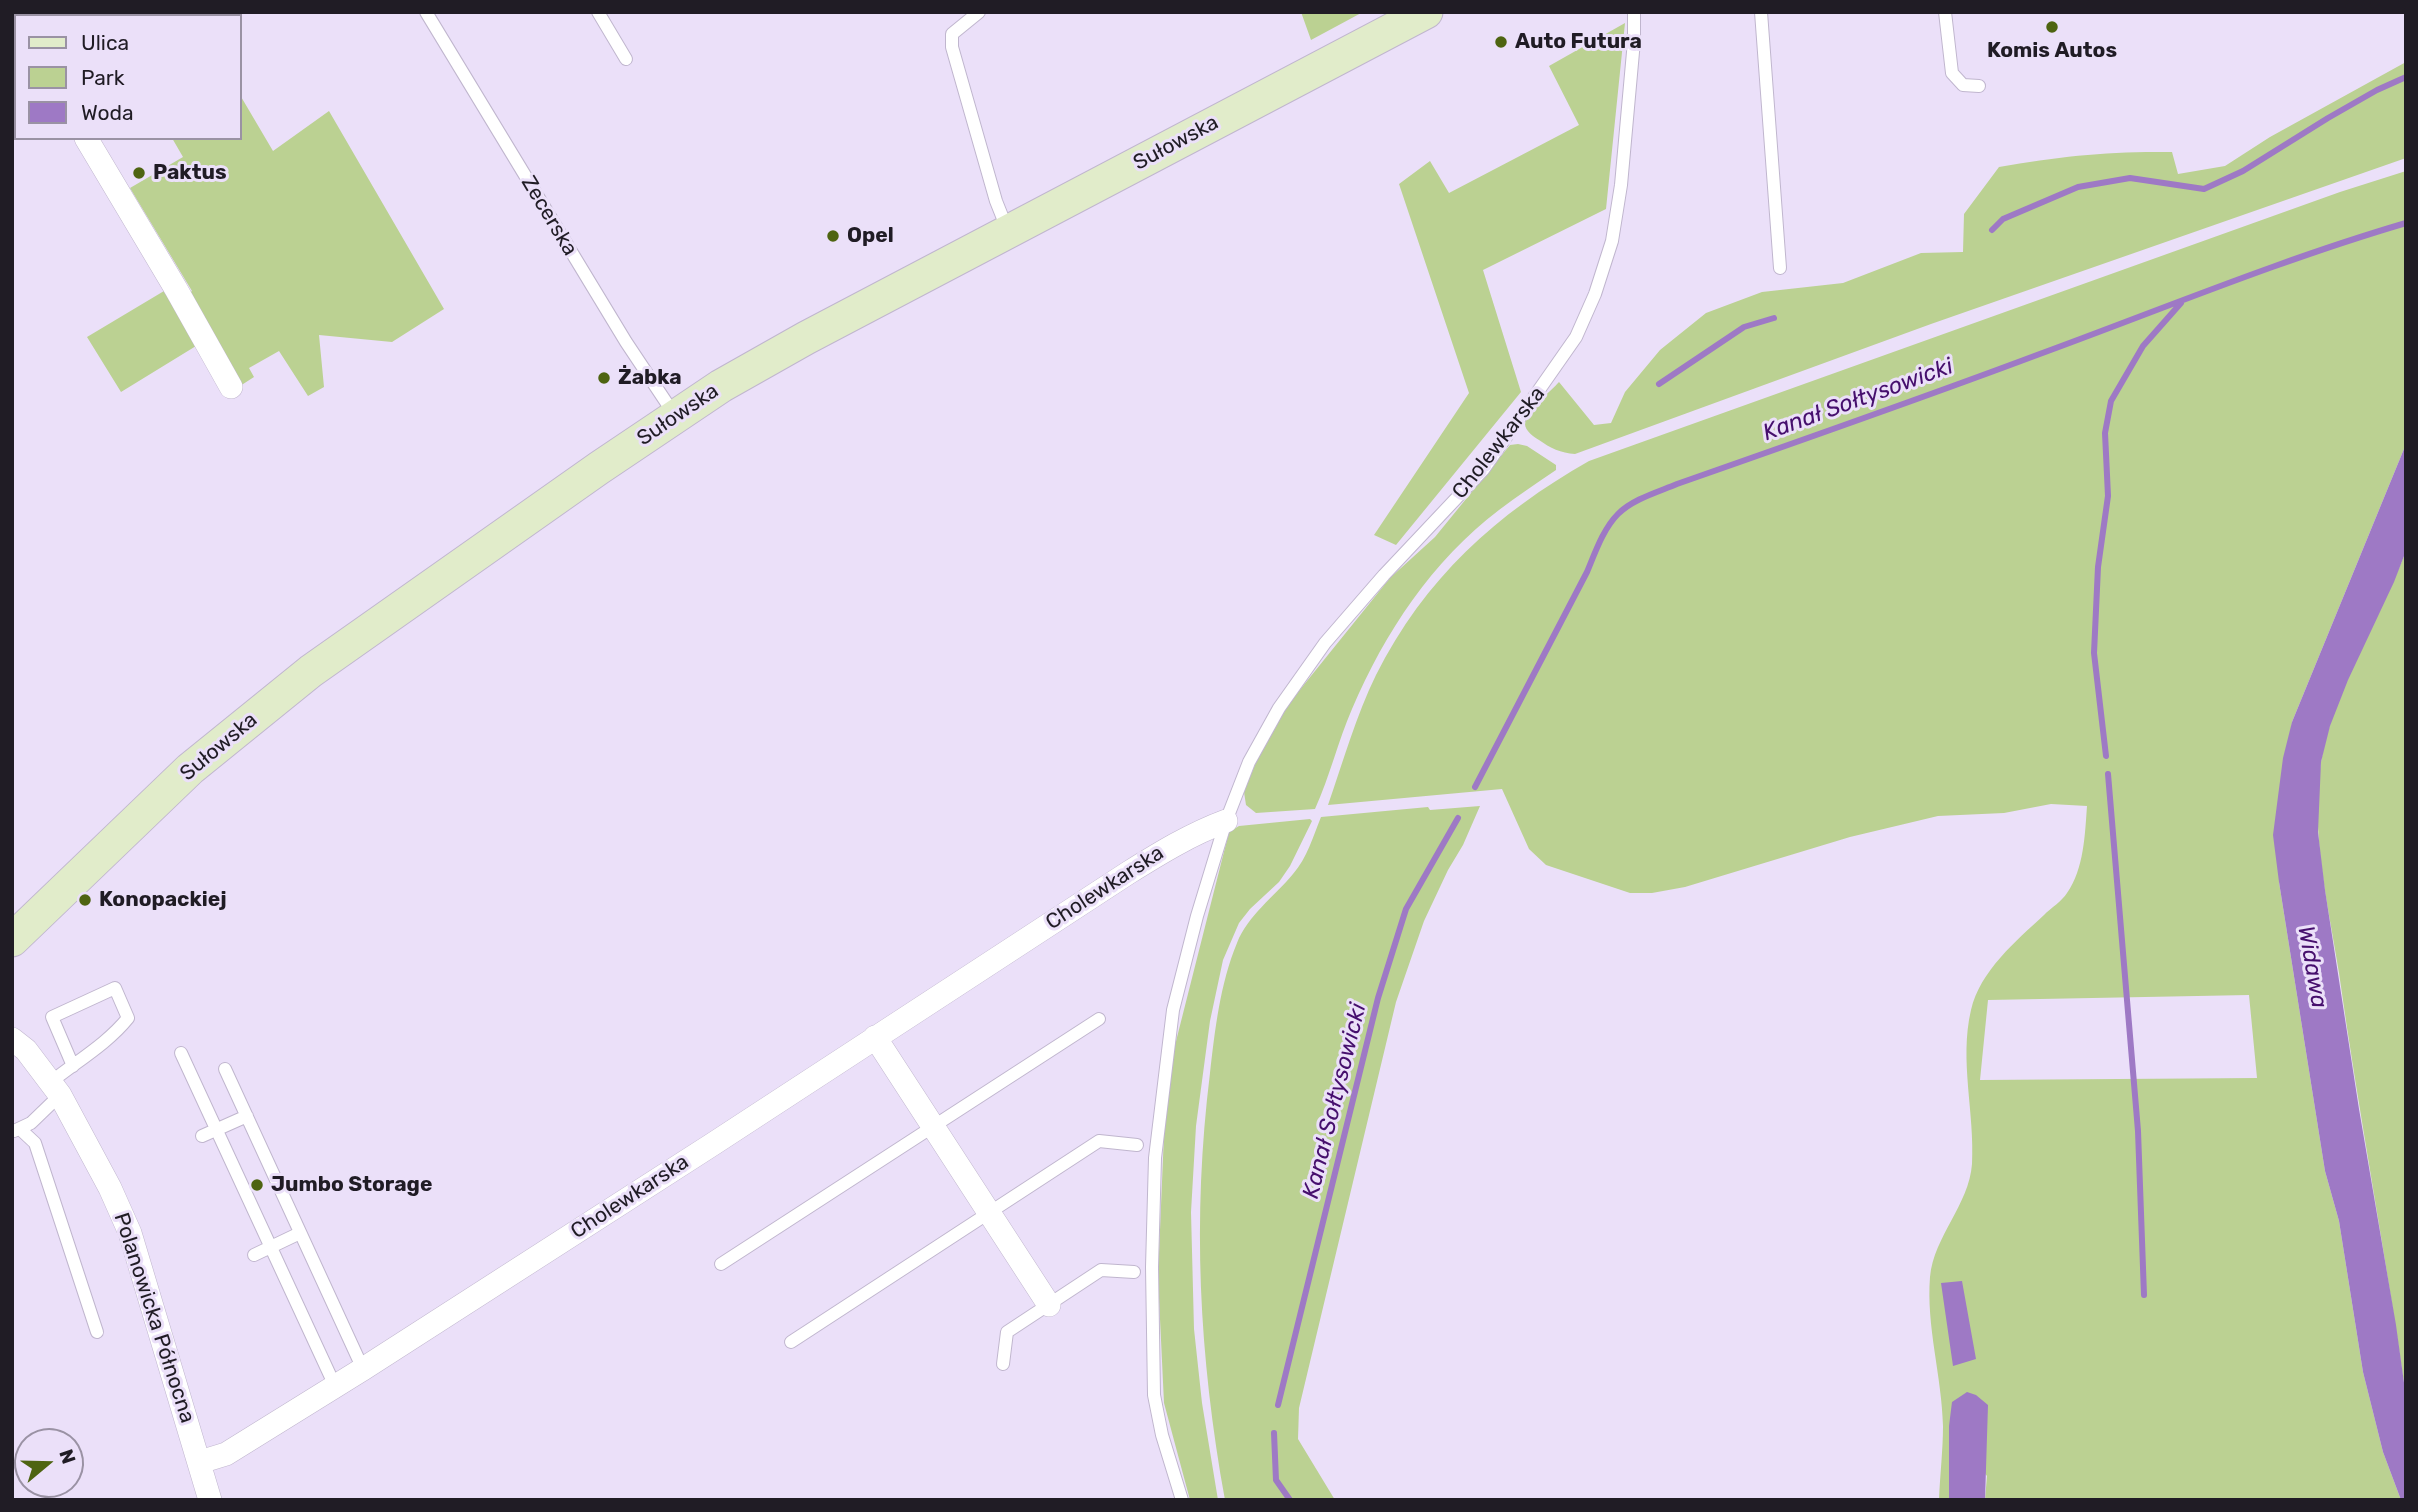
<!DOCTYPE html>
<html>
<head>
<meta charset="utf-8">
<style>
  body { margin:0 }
  #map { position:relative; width:2418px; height:1512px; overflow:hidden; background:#ebe0f9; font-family:Rubik,sans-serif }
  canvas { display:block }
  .frame { position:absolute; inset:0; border:14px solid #201c25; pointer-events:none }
  .legend { position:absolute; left:14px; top:14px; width:228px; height:126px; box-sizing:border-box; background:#ebe0f9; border:2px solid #9a92a4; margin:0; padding:9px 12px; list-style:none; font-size:21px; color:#201c25 }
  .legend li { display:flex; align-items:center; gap:14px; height:35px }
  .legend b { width:35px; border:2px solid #9a92a4 }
  .north { position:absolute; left:14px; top:1428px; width:70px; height:70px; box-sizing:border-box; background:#ebe0f9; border:2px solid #9a92a4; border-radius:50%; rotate:71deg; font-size:19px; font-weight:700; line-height:28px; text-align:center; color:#201c25 }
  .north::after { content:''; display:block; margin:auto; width:24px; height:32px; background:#4e6411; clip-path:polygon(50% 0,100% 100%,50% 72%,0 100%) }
</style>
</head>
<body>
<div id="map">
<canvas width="2418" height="1512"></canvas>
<div class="frame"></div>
<ul class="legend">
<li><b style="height:9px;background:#e1ecca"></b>Ulica</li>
<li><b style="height:19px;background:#bbd192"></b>Park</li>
<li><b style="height:19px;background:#9e79c5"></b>Woda</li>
</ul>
<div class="north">N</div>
</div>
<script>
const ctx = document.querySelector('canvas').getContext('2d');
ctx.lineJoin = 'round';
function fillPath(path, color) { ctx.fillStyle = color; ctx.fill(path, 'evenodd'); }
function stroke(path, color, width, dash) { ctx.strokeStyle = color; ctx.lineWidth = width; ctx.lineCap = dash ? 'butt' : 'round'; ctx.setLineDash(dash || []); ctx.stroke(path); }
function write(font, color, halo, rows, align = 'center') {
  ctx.font = font + ' Rubik,sans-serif'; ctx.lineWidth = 6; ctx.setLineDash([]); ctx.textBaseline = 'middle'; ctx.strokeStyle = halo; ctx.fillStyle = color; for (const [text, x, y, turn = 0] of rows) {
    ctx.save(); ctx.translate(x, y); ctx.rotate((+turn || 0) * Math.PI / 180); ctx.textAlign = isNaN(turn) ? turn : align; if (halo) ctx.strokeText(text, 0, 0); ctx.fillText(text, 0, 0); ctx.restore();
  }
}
fillPath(new Path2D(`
  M144,12H192L194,16H137Z
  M1301,12H1363L1311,40Z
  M1625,23L1606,209L1483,270L1521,392L1396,545L1374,535L1469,393L1399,184L1430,161L1449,193L1579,125L1549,66Z
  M2406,62V158L1931,324L1575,454C1561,453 1550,448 1539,440C1534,437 1525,431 1525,424C1525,412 1551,391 1559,382L1594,425L1611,423L1625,392L1660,350L1706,313L1762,292L1843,283L1921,253L1963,252L1964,214L1999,167C2061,156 2109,151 2172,152L2178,174L2225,166L2270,137Z
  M240,95L273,151L329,111L444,309L392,342L319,335L324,387L308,396L279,351L249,368L254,377L240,386L185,296L192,291L130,188L183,157L172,138H240Z
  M2406,171V444L2292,722L2279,882L2325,1171L2339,1221L2363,1372L2383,1452L2401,1500H1985L1987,1476L1949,1426V1500H1939C1940,1475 1943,1450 1943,1426C1942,1377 1926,1326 1930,1277C1934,1236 1969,1205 1972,1164C1975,1113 1959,1061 1971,1010C1980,971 2016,941 2044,915C2051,908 2062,901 2067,893C2084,869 2085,834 2087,806L2051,804L2004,813L1938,816L1850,837L1685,887L1652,893H1630L1546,865L1529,849L1502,789L1328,805C1343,762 1356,716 1376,675C1425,578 1496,514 1589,461L2340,192ZM2249,995L2257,1078L1980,1080L1988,1000Z
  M164,291L196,346L121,392L87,337Z
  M1518,444L1527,446L1556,465V470C1537,483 1517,496 1499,510C1432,561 1385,632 1352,709C1338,741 1330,776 1315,809L1256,813L1246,805L1244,792L1256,762L1286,707L1390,578L1435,537L1510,445Z
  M2406,551V1397C2386,1255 2359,1115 2339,973C2328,903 2310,833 2321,762C2333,690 2379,620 2406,551Z
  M1480,806L1463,845L1448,870L1424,921L1396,1002L1299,1408L1298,1439L1335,1500H1225C1199,1355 1192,1219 1210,1073C1215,1030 1220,984 1237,943C1248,915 1274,897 1293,874C1307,858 1313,837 1321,817L1428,807L1430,810Z
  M1310,819L1312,821L1290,866L1279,882L1250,909L1239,923L1223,960L1210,1021L1196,1126L1191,1212L1194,1329L1202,1403L1218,1500H1190L1164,1403L1158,1277L1164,1134L1172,1057L1229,832L1239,826Z`), '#bbd192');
fillPath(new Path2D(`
  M2406,444V551L2394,582L2348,680L2330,726L2321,762L2318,832L2325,890L2359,1109L2396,1325L2406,1397V1500H2401L2383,1452L2363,1372L2339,1221L2325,1171L2279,882L2273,835L2283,758L2292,722Z
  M1962,1281L1976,1359L1953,1366L1941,1283Z
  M1967,1392L1976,1395L1988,1405L1985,1500H1949V1426L1952,1402Z`), '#9e79c5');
stroke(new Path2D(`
  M1992,230L2003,219L2078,187L2130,178L2204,189L2243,171L2328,118L2377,90L2406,77
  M1659,384L1744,327L1774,318
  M2106,756L2094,653L2098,567L2108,496L2105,433L2111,401L2143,346L2181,303
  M2108,774L2138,1131L2144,1295
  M1475,787L1587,572C1595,553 1603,529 1618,514C1633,499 1658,492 1677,484C1797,442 1917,400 2037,355C2160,310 2280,260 2406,223
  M1278,1405L1378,998L1406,909L1458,818
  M1274,1433L1276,1480L1290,1500`), '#9e79c5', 6);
const lane = new Path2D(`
  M426,12L626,342L676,417
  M598,12L626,59
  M979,12L952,34V47L996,201L1008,231
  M1761,12L1780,268
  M1945,12L1952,73L1963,85L1979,86
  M113,16L119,12
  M181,1053L335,1386
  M225,1069L363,1369
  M51,1082C77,1061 107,1044 128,1018L115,988L52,1017L73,1066
  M20,1129L35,1143L97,1332
  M14,1131L31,1123L60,1095
  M202,1136L247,1116
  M254,1255L300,1233
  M721,1264L1099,1019
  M791,1342L1099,1141L1137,1145
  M1003,1364L1007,1332L1101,1270L1134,1272
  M1182,1500L1162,1435L1154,1395L1152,1267L1155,1158L1173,1010L1197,916L1226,821L1249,762L1279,708L1325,643L1384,575L1483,470L1576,337L1595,294L1612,241L1621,185L1634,41V12`);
const street = new Path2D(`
  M12,80L16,78
  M86,138L176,289L231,387
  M875,1037L1049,1305
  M12,1039L26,1050L60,1095L110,1188L130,1233L210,1500
  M200,1462L226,1454L363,1369L713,1144L1128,873C1160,853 1191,834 1226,821`);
const secondary = new Path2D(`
  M12,940L190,769L311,671L599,468L721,386L806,338L1426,12`);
stroke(lane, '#c0b6ce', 14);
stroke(street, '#c0b6ce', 24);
stroke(secondary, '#c0b6ce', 35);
stroke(lane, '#fff', 12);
stroke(street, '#fff', 23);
stroke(secondary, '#e1ecca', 33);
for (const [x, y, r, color] of [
  [2052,27,7,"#4e6411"],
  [1501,42,7,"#4e6411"],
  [139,173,7,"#4e6411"],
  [833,236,7,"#4e6411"],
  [604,378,7,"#4e6411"],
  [85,900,7,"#4e6411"],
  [257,1185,7,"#4e6411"]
]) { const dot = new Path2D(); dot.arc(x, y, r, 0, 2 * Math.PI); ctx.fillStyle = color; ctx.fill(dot); stroke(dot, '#ebe0f9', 2.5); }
write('bold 21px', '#201c25', '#ebe0f9', [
  ["Auto Futura",1515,42],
  ["Komis Autos",2052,51,"center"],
  ["Paktus",153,173],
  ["Opel",847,236],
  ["Żabka",618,378],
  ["Konopackiej",99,900],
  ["Jumbo Storage",271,1185]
], 'left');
write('21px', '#201c25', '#ebe0f9', [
  ["Sułowska",1176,143,-28],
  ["Zecerska",549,216,59],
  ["Sułowska",678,415,-34],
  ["Cholewkarska",1499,443,-52],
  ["Sułowska",219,747,-40],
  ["Cholewkarska",1105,888,-33],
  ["Cholewkarska",630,1197,-33],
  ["Polanowicka Północna",154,1318,72]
]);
write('italic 23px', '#460f6d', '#ebe0f9', [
  ["Kanał Sołtysowicki",1858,400,-20],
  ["Widawa",2312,967,80],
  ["Kanał Sołtysowicki",1335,1101,-76]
]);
</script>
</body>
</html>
